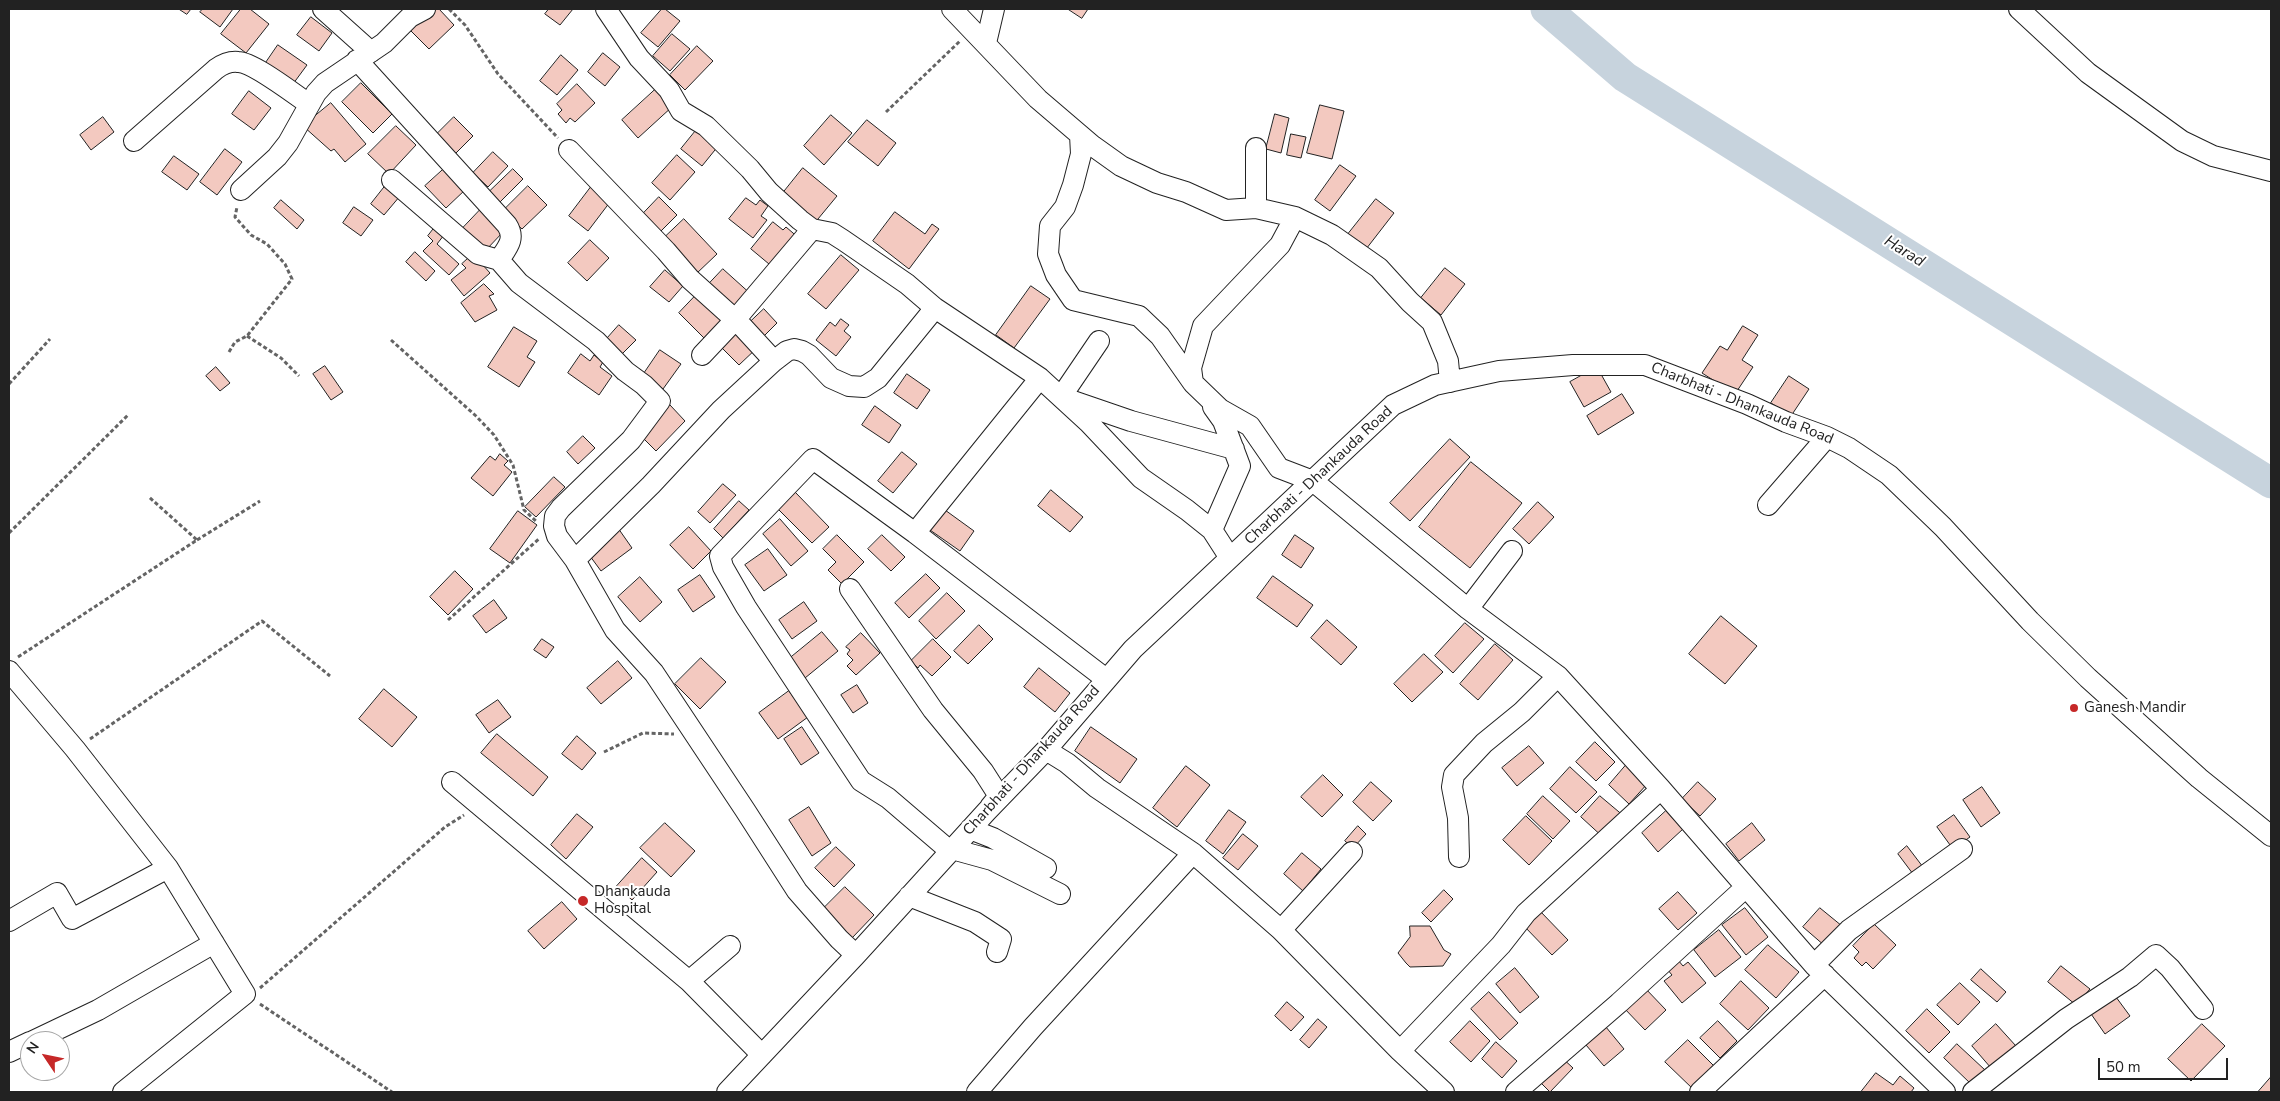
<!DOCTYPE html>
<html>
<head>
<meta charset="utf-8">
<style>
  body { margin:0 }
  #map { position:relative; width:2280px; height:1101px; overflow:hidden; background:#fff; font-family:"Nunito Sans",sans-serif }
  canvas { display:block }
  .frame { position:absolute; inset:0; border:10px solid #222; pointer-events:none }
  .north { position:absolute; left:20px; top:1031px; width:50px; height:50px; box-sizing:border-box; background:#fff; border:1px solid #a7a7a7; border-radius:50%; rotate:304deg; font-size:14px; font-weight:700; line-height:20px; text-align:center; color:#222 }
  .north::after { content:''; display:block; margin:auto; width:18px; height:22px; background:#c62828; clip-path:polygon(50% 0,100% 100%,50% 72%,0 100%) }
  .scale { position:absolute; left:2098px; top:1058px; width:130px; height:22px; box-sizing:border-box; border:2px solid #222; border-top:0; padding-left:6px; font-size:15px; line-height:18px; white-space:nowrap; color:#222; -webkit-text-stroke:4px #fff; paint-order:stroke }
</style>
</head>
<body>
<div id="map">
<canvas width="2280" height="1101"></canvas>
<div class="frame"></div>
<div class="north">N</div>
<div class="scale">50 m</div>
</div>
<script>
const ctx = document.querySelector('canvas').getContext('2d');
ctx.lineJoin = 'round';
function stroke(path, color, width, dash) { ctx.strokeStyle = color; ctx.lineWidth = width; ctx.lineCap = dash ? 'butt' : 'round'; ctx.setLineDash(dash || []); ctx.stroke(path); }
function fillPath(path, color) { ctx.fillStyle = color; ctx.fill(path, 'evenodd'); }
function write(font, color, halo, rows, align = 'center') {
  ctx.font = font + ' "Nunito Sans",sans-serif'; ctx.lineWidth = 4; ctx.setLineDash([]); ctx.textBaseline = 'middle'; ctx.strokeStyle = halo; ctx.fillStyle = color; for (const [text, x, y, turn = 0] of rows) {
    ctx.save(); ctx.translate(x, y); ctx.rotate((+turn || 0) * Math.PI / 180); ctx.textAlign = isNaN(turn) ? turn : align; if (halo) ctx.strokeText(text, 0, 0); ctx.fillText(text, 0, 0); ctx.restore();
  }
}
stroke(new Path2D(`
  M1546,9L1625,77L2271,483`), '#c7d3dd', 31);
const building = new Path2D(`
  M179,9H191L187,14Z
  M203,9H233L220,27L200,12Z
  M241,9H250L269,24L246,53L221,34Z
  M433,9H439L454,25L429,49L410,30Z
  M549,9H573L560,25L545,14Z
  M662,9H665L680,21L658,47L641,33Z
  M1068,9H1088L1082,18Z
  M311,17L332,33L319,51L297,35Z
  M672,34L690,49L670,71L653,56Z
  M278,45L307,65L293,84L265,64Z
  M697,46L713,61L685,90L670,75Z
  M603,53L620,67L605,86L588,72Z
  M561,55L578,70L557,95L540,81Z
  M361,83L392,114L373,133L342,102Z
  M577,84L595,103L575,122L570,118L566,123L558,114L562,110L557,104Z
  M657,88L673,106L638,138L622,120Z
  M249,91L271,108L254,130L232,114Z
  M331,103L366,144L345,162L334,149L331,151L303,126Z
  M1320,105L1344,111L1332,159L1307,153Z
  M1275,114L1289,118L1281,153L1266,149Z
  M831,115L852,133L824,165L804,146Z
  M103,117L114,132L91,150L80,135Z
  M454,117L473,136L453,156L434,137Z
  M867,120L896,143L878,166L848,142Z
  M396,126L416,145L389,174L368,154Z
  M698,128L719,145L702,166L681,149Z
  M1291,134L1306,137L1301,158L1287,155Z
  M225,149L242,162L217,195L200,182Z
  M493,152L508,166L488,187L473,173Z
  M677,155L695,172L670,200L652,183Z
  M174,156L199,174L187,190L162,172Z
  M1340,165L1356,176L1330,211L1315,200Z
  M446,167L466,189L446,208L425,186Z
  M803,168L837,196L813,225L779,198Z
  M513,169L523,179L497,205L487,194Z
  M386,185L400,196L384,215L371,204Z
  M528,186L547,205L522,229L503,211Z
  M591,187L610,202L588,231L569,216Z
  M659,197L677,215L658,234L640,217Z
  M746,198L756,205L760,200L768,206L761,216L767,220L753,238L729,219Z
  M1376,199L1394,213L1363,253L1345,238Z
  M281,200L304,220L297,229L274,208Z
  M354,207L373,220L361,236L343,223Z
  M481,209L504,231L485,251L462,229Z
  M895,212L925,234L932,224L939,229L909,269L873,241Z
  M684,219L717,254L696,274L663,239Z
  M773,222L783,230L786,227L800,239L775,269L751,249Z
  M435,227L444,235L437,244L459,264L449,275L423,251L433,241L428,236Z
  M590,240L609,258L587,281L568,263Z
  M415,252L435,271L426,281L406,262Z
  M473,254L490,273L464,296L451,280L466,268L462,264Z
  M841,255L859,270L826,309L808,294Z
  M1445,268L1465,284L1441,315L1421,298Z
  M723,269L753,296L736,314L707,286Z
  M665,270L683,286L669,302L650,287Z
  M484,284L494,294L489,296L497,310L475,322L461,303Z
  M1031,286L1050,299L1014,348L996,335Z
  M700,291L729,319L707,341L679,313Z
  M764,309L777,323L759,341L746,326Z
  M841,319L849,325L844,331L851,337L836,356L816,340L830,322L835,326Z
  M735,324L758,347L739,365L717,343Z
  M619,325L636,340L620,356L604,342Z
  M1743,326L1758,335L1742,360L1753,367L1735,394L1702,373L1720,346L1727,350Z
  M514,327L537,341L527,357L535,362L519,387L488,367Z
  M660,350L681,364L663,389L643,375Z
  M581,354L590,361L594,355L603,362L600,367L612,376L599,395L568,373Z
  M325,366L343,392L331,400L313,374Z
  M216,367L230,383L220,391L206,376Z
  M1597,367L1611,392L1584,407L1570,382Z
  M907,374L930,390L917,409L894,393Z
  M1789,376L1809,389L1791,416L1771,403Z
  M1622,394L1634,413L1598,435L1587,416Z
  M670,405L685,421L656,451L640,435Z
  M875,406L901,425L889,443L862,425Z
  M583,436L595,448L578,464L567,452Z
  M1450,439L1470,457L1410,521L1390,503Z
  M902,452L917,464L893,493L878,481Z
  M500,454L508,461L504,465L512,472L493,496L471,478L490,456L495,460Z
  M1471,462L1522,503L1470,568L1419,527Z
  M554,477L565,487L536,517L525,507Z
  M723,484L736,495L710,523L698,512Z
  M1051,490L1083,517L1070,532L1038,506Z
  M795,492L829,527L812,543L778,509Z
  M739,501L749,510L723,538L714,529Z
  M1538,502L1554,517L1529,544L1513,529Z
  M945,510L974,531L960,551L930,530Z
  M518,511L537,525L510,563L490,549Z
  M780,519L808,551L791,566L763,534Z
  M689,527L711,551L693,569L670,545Z
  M618,528L632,548L601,571L587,552Z
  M837,535L864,562L842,584L828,570L836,562L823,549Z
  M882,535L905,557L891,571L868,549Z
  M1295,535L1314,548L1301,568L1282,555Z
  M768,549L787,575L764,591L745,565Z
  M455,571L473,589L448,615L430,597Z
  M926,574L940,588L909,618L895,603Z
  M700,575L715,597L693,612L678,590Z
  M1273,576L1313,605L1297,627L1257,598Z
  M640,577L662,602L640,622L618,597Z
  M947,593L965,611L936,639L919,621Z
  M494,600L507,618L486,633L473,616Z
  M804,602L817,621L792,639L779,620Z
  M1721,616L1757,646L1725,684L1689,654Z
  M1327,620L1357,647L1341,665L1311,638Z
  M1465,623L1484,639L1453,673L1435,656Z
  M979,625L993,639L968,664L954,651Z
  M822,632L838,651L805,678L789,659Z
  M861,633L880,653L856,675L847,666L853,660L847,654L850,650L846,647Z
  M542,639L554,647L546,658L534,650Z
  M933,639L951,657L932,676L920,665L918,668L911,661Z
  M1495,644L1513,660L1478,700L1460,684Z
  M1424,654L1443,672L1412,702L1394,684Z
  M701,658L726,682L700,709L675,684Z
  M618,661L632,678L601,704L587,688Z
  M1039,668L1070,693L1055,712L1024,687Z
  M857,685L868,703L853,713L841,695Z
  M384,689L417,717L392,747L359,719Z
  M789,691L808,717L778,739L759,713Z
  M498,700L511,717L489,733L476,715Z
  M802,727L819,753L801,765L784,739Z
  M1091,727L1137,759L1120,783L1075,751Z
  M497,734L548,777L533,796L481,753Z
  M577,736L596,753L582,770L562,754Z
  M1595,742L1615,762L1596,781L1576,762Z
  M1529,746L1544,763L1517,786L1502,768Z
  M1627,764L1648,783L1629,804L1609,785Z
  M1186,766L1210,785L1177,827L1153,808Z
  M1570,767L1597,792L1576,813L1550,789Z
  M1323,775L1343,795L1322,817L1301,797Z
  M1371,782L1392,801L1373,821L1353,802Z
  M1698,782L1716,799L1700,816L1682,799Z
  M1982,787L2000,813L1981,827L1963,800Z
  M1543,796L1570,821L1553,839L1527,814Z
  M1600,796L1625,817L1605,839L1581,817Z
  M809,807L831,843L812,856L789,820Z
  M1229,810L1246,822L1223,854L1206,841Z
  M1666,811L1683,829L1658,852L1642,833Z
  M577,814L593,827L566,859L551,845Z
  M1954,815L1970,837L1953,849L1937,827Z
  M1526,816L1552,841L1529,865L1503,840Z
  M665,823L695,851L671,877L640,848Z
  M1752,823L1765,840L1739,861L1726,844Z
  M1358,826L1366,834L1353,848L1345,841Z
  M1243,834L1258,846L1238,870L1223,858Z
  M1907,846L1923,867L1913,874L1898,854Z
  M836,847L855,865L834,887L815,868Z
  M1302,853L1321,869L1303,891L1284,874Z
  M642,858L657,872L632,900L617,886Z
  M845,887L874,915L852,938L823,909Z
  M1444,890L1453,899L1431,922L1422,913Z
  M1678,892L1697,913L1678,930L1659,909Z
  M562,902L577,919L544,949L528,931Z
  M1745,908L1768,937L1746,955L1722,925Z
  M1820,908L1842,926L1825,946L1803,927Z
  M1539,910L1568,940L1552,955L1523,925Z
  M1874,924L1896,945L1873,969L1866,962L1862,966L1854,958L1859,952L1853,946Z
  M1410,926H1430L1444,950L1451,954L1443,966L1410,967L1406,963L1398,953L1410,937Z
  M1719,930L1741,957L1715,977L1694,950Z
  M1768,945L1799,972L1776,998L1745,970Z
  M1678,960L1683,966L1688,962L1706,983L1682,1003L1664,981L1672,975L1667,969Z
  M2061,966L2090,989L2076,1005L2048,982Z
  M1515,968L1539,997L1520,1013L1496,984Z
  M1981,969L2006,992L1997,1002L1971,980Z
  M1741,981L1769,1008L1748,1030L1720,1004Z
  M1960,983L1980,1002L1958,1025L1937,1005Z
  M1644,987L1666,1010L1645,1030L1623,1007Z
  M1489,992L1518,1023L1500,1040L1471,1009Z
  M2113,993L2130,1016L2105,1034L2089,1011Z
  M1287,1002L1304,1017L1291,1031L1275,1016Z
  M1927,1009L1950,1032L1929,1053L1906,1031Z
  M1318,1019L1327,1027L1309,1048L1300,1040Z
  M1470,1021L1490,1041L1471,1062L1450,1042Z
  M1601,1021L1624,1049L1604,1066L1580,1038Z
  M1718,1021L1737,1041L1720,1058L1700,1038Z
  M1996,1024L2016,1046L1991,1068L1972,1046Z
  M2202,1024L2225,1046L2191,1081L2168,1059Z
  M1688,1040L1716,1068L1694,1090L1665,1062Z
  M1496,1042L1517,1061L1502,1078L1482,1059Z
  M1957,1044L1985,1070L1971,1084L1944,1058Z
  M1559,1055L1573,1068L1550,1092L1537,1079Z
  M1876,1073L1893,1085L1900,1076L1914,1088L1911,1092H1861Z
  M2271,1077V1092H2258Z`);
fillPath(building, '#f3c9c0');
stroke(building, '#222', 1);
const minor = new Path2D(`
  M323,9L371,52
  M606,9L639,58L669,90L681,111L706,126L750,169L769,192L800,220L812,229L832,233L843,240L907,284L935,308L1040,378L1089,423L1141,478L1187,510L1212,530L1230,558
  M952,9L1038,99L1093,146L1121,166L1157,183L1186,192L1226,210L1256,208L1295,217L1332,235L1379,268L1410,302L1432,322L1448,361L1450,382
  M2019,9L2088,73L2182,141L2213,156L2271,171
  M986,43L994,9
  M357,60L507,225C516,239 507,248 499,260
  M1080,135L1081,154L1073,185L1065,207L1050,226L1048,254L1056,275L1073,300L1139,316L1160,336L1193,383
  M134,141L216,69C223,64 229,61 238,62C253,62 294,94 309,104
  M1256,148V208
  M569,150L666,251L690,279L740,324L774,361
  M392,180L478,254L499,260L519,283L596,341L625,371L644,385L660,401L631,440L561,508L555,516L554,526L557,536L575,560L615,630L654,673L745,810L797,891L839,939L856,955
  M241,190L277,157L288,143L316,93L325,83L384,43L410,17L425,9
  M1295,217L1280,245L1203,326L1191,368L1193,383L1220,409L1250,426L1279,468L1313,481L1468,609L1558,676L1661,789L1814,965L1945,1092
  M1099,341L1061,397L1131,421L1234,449
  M702,355L735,320L812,229
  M1768,505L1827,437
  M1212,530L1240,466L1223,421L1213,407
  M915,533L1040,378
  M575,560L651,485L721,410L774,361L787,351L794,349L802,351L809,355L831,378L849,386L864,387L878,378L935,308
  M850,589L933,710L983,771L999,796L990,807
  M1468,609L1512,551
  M9,671L75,749L168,868L245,994L123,1092
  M1046,750L1067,763L1097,788L1193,853L1281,930L1400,1051L1444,1092
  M452,782L689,981L762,1055
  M970,829L993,838L1046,868
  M952,849L992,860L1060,894
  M950,851L888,798L861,781L746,607L723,567L720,556L813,459L915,533L1106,679
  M1459,857L1458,818L1452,787L1454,775L1484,743L1522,712L1558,676
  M909,896L975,922L1001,939L997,952
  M9,921L57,893L72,919L168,868
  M1281,930L1352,852
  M1814,965L1849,930L1962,849
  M689,981L730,946
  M33,1041L98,1010L214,943
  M1400,1051L1501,945L1526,913L1661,789
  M9,1052L30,1042
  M727,1092L856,955L987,811L1046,750L1133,649L1230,558L1393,405L1435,385L1499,371L1573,365H1645L1747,404L1786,422L1827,437L1849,448L1889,475L1943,527L2030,621L2088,678L2199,778L2271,836
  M977,1092L1033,1027L1193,853
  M1516,1092L1619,1003L1746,887
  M1700,1092L1825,975
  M1973,1092L2066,1019L2130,977L2156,955L2170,968L2203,1009`);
stroke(minor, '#222', 22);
stroke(new Path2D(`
  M449,9L465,25L498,74L558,138
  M886,112L960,41
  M247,336L281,358L299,376
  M391,340L476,416L494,435L513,465L524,510L537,522
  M229,352L235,342L247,336L292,279L285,264L267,244L251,235L235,217L237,207
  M9,384L50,339
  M9,533L129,414
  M197,540L260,501
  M448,620L540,538
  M18,657L197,540L149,497
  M90,739L262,621L330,676
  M604,752L643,733L674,734
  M260,988L445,827L464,815
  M260,1004L392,1092`), '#646464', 3, [4, 2.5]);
stroke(minor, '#fff', 20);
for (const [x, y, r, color] of [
  [2074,708,5,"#c62828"],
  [583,901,6,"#c62828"]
]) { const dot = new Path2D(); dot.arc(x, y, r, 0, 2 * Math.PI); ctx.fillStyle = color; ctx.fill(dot); stroke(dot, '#fff', 2); }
write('15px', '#222', '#fff', [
  ["Charbhati - Dhankauda Road",1742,404,22],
  ["Charbhati - Dhankauda Road",1319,476,-43],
  ["Charbhati - Dhankauda Road",1032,761,-48]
]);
write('15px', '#222', '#fff', [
  ["Ganesh Mandir",2084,708],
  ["Dhankauda",594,892],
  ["Hospital",594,909]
], 'left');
write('italic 16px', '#222', '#fff', [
  ["Harad",1904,252,32]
]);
</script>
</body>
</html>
